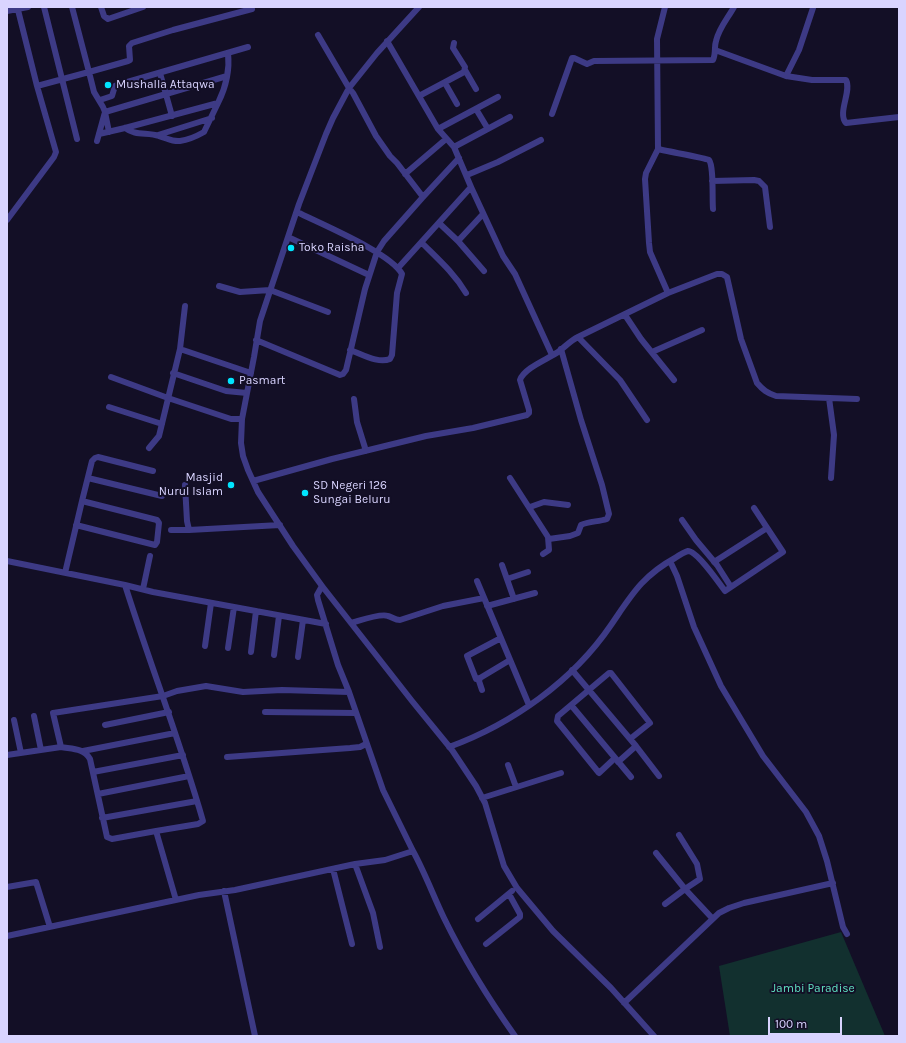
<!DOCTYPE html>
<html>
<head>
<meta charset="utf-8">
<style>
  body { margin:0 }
  #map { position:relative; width:906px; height:1043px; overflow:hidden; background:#130f26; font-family:Karla,sans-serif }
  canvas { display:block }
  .frame { position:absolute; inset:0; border:8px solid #d9d4ff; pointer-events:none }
  .scale { position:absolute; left:768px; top:1017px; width:74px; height:18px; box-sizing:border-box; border:2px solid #d9d4ff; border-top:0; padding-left:5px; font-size:12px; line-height:14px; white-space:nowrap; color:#d9d4ff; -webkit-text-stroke:3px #130f26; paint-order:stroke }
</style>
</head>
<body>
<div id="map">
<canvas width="906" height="1043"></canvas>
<div class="frame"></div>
<div class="scale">100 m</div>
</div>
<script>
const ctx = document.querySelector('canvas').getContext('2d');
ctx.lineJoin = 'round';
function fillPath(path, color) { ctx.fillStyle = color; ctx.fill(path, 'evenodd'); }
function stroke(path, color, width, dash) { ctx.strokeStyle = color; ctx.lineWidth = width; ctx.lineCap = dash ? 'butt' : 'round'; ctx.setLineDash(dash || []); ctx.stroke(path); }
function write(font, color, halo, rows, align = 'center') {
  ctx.font = font + ' Karla,sans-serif'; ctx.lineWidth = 4; ctx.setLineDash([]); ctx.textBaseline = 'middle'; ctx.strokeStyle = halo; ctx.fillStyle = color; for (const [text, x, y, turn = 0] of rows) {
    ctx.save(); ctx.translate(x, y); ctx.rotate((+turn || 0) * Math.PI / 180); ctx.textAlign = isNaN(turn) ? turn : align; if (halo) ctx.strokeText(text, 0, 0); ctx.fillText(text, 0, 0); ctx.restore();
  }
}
fillPath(new Path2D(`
  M841,932L885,1036H730L719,966Z`), '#12302f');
stroke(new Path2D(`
  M44,7L77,139
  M101,7L104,16L108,19L143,7
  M419,7L377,53L349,88L333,118L326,134L299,204L260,321L254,357L242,419L241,443L243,456L248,470L258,492L293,546L322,586L412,701L452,750L476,786L485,803L504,866L517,888L553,931L611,988L654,1036
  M665,7L657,39L658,149C665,151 706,158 709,160C714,166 712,200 713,209
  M18,10L37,86L89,72L72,7
  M7,11L28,7
  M318,35L349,88L353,93L376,136L390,156L397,163L423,197
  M387,41L438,129L454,147L471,187L398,268
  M715,50L786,76L812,80H846C852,91 837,113 846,123L899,117
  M465,70L476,89
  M160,73L172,116
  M786,76L799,50L813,8
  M445,83L457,104
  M419,96L464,72L465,67L453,48L454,43
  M100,100L112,96L115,86L117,85L248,47
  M476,109L488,129
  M552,114L572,58H574L587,64L594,61L713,60C716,54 714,47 716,41C719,28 728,18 734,7
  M125,128C135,136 148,132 159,136C167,138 172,142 180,141C188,140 197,136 204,132L218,103
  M438,129L498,97
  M109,132L105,112L227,76
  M99,134L125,128L218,103C226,87 230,71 228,53
  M158,135L212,118
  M97,141L105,112L103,107L94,92L89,72L128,61L130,60L129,46L132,43L173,30L252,9
  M454,147L510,117
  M658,149L646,173L645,179L649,243L650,252L668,293
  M405,174L446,139
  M467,175L498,162L541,140
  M712,181L754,180L759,181L765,187L770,227
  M471,187L503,256L515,274L552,355
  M297,212C321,224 391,253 402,274L397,293L392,355L390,359C378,364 362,354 350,350
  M7,220L54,157L56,152L37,86
  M439,223L458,241L484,271
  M288,237L369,275
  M458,241L483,214
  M422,243C438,259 454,273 466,293
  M219,286L240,292L270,290L328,312
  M625,315L641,339L674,380
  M578,337L620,380L647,420
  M256,340L340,375L343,374L346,370L365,289L377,252L384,241L423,197L459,158
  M180,349L251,373
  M652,352L702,330
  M173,373L226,391L247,393
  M111,377L168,398L231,419H242
  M829,398L834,435L831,478
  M354,399L357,422L366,451
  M109,407L162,424
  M149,448L159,436L180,349L185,306
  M88,478L162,496
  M510,478L548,537L549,550L543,554
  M253,481L332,459L426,436L473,428L527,415L529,413V410L520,380C524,368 548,359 558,352C565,347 570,341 578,337L668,293L717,274H722L727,277L741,339L757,383C763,390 767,393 776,396L857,399
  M185,485L187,521L189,530L280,525
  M82,501L92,461L95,458L98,457L153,471
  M530,507L544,502L568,505
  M682,520L696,540L717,565L731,587
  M171,530H189
  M549,539L570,536L578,533L581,525C589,521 598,522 607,519L609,514L602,485L581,420L561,349
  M7,561L125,585L153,592L326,624
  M670,561L677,576L694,627L721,686L763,756L806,812L819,836L827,861L843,927L847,934
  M714,562L767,528
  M502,565L514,599
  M65,573L82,501L157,520L159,523L157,542L155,545L76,525
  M507,579L528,572
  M477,581L529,705
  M125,585C150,664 180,741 203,821L198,824L156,831L176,900
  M143,589L150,556
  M487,606L535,593
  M351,623C359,621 380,613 388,616C392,617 395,620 400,620L443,606L484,598
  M205,646L211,603
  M228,648L234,607
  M251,652L256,611
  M274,655L279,616
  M298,657L303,620
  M572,670L636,746L659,776
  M480,678L476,679L467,656L501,638
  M482,690L479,681L480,678L510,660
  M571,705L631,777
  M265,712L356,713
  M34,716L41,750
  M14,720L21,753
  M105,725L169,712
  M449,747C512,724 573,681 611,625C631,596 642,576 675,558C678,556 684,552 688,551C697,551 719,583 725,591L783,552L754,508
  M83,751L175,733
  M7,755L61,747
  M227,757L350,748L360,747L366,744
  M615,758L599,773L557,721L558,716L609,673H611L650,723L630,739
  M618,762L636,746
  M508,765L516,787
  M93,772L183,755
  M98,794L189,776
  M482,798L561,773
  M102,818L197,801
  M156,831L112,839L107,837L90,759C84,748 72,749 61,747L53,713L163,696L177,691L206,686L243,692L282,690L349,692
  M413,851C425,873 433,895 444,918C464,959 488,998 515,1036
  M656,853L685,889L700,879L697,864L679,835
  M355,864L373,913L380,947
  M333,869L352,944
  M7,887L36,882L50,927
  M224,891L255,1036
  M665,904L685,889L712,918
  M478,919L512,891
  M7,936L199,895L235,890L355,864L385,860L413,851L383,790L349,692L338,665L318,600L317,595L322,586
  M486,944L520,917V914L509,894
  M624,1003L719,913L729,908L744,903L833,883`), '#3d3a85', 6);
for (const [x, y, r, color] of [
  [108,85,4,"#00e5ff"],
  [291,248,4,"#00e5ff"],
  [231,381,4,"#00e5ff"],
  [231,485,4,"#00e5ff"],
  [305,493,4,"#00e5ff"]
]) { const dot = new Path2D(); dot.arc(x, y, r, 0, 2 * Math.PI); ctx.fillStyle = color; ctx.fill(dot); stroke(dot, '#130f26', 1.5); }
write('12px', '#d9d4ff', '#130f26', [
  ["Mushalla Attaqwa",116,85],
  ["Toko Raisha",299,248],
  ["Pasmart",239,381],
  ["Masjid",223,478,"right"],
  ["Nurul Islam",223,492,"right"],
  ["SD Negeri 126",313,486],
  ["Sungai Beluru",313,500]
], 'left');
write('12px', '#5fe0c0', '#130f26', [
  ["Jambi Paradise",813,989]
]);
</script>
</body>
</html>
